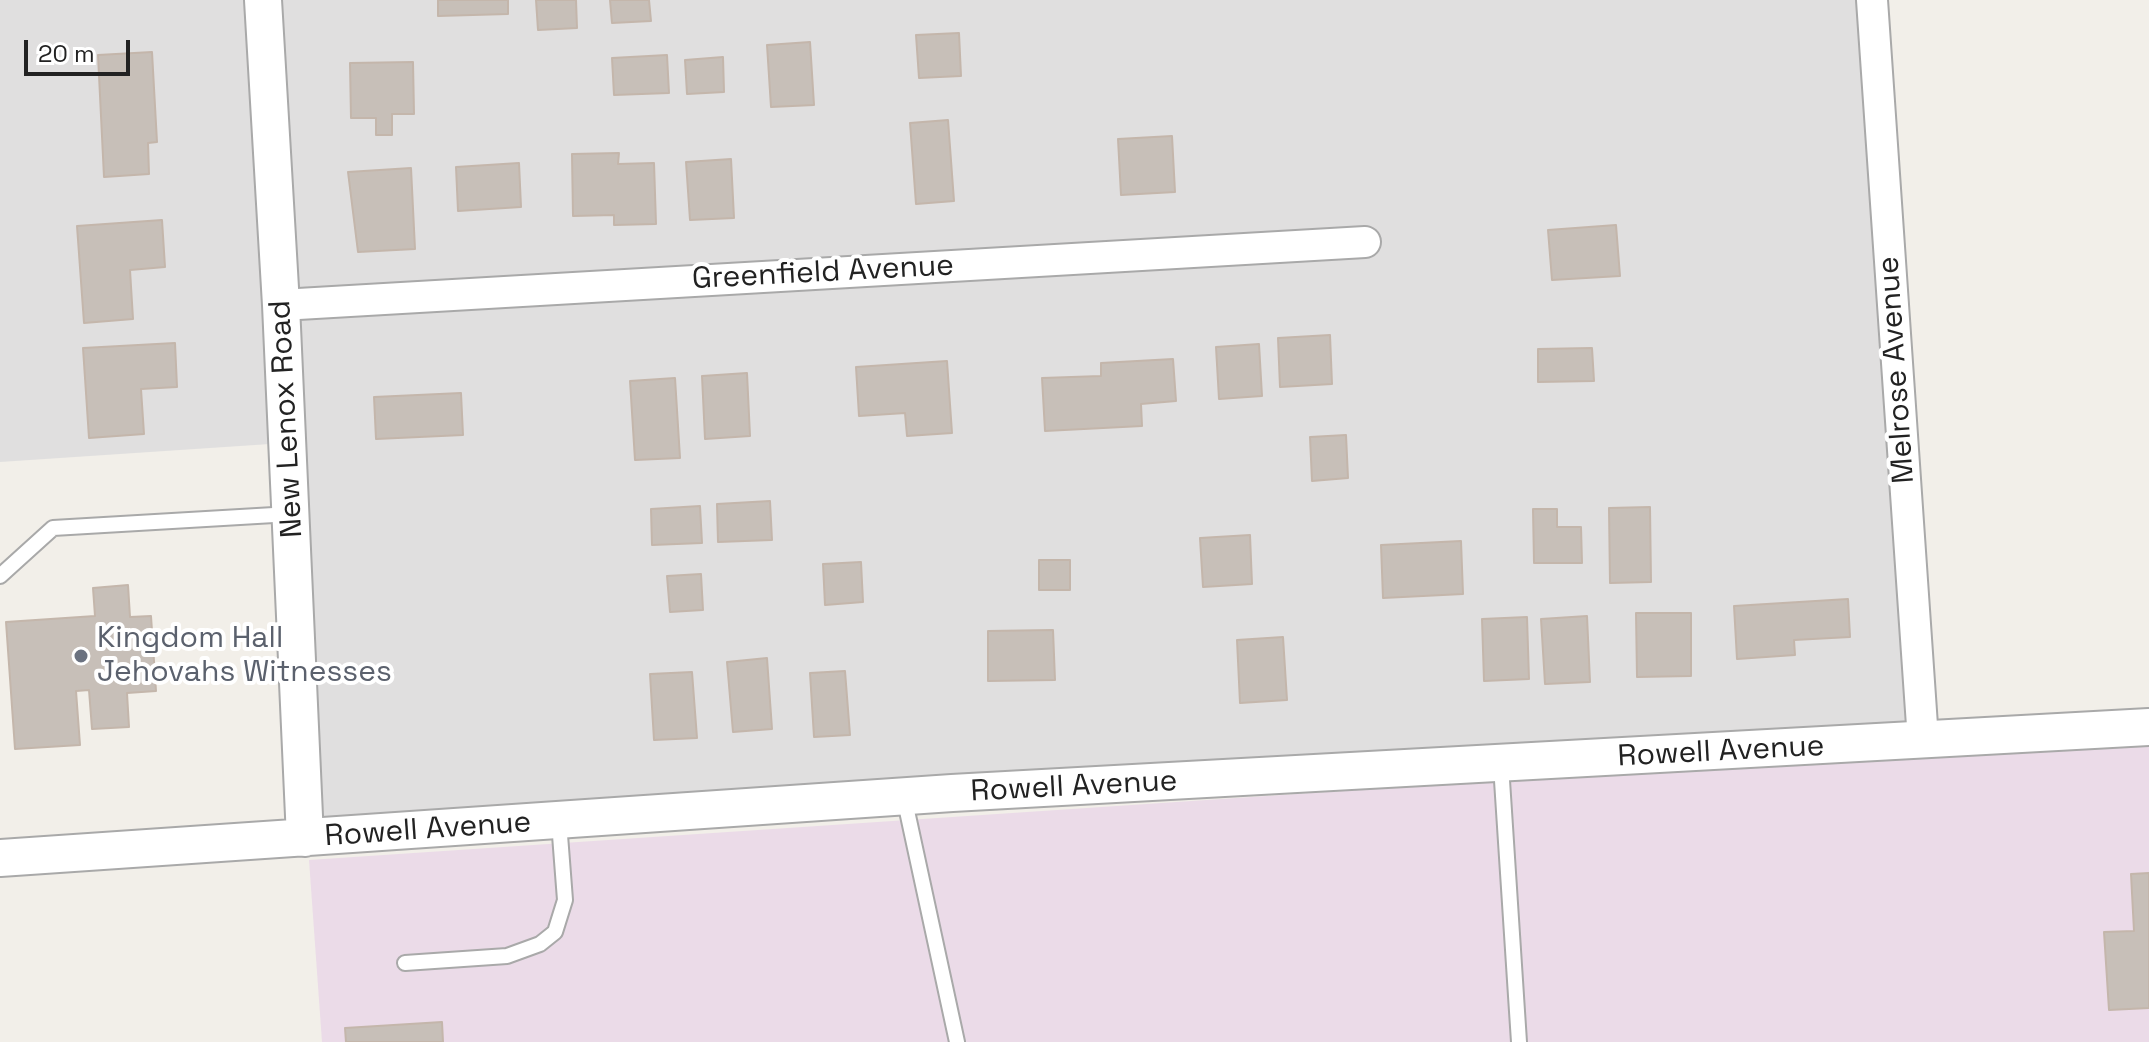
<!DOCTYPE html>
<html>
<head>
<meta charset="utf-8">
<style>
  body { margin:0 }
  #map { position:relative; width:2149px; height:1042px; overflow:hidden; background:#f2efe9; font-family:"Space Grotesk",sans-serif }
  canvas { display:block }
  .scale { position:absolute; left:24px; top:40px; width:106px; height:36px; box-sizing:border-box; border:4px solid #222; border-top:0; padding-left:10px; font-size:24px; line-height:28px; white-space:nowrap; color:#222; -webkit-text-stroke:6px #fff; paint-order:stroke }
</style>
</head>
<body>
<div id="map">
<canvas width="2149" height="1042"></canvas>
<div class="scale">20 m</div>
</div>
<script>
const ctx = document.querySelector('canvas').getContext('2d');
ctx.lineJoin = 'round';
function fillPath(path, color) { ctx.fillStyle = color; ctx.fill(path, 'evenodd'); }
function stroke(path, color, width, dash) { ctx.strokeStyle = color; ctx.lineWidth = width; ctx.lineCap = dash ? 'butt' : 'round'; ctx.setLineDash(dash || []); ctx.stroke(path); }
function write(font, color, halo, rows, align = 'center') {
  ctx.font = font + ' "Space Grotesk",sans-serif'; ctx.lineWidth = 8; ctx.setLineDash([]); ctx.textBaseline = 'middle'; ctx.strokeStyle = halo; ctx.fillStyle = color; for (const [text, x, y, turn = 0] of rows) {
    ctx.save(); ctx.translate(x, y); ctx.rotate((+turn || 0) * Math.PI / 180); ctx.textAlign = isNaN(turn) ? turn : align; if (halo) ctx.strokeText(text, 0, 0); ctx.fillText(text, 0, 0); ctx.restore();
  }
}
fillPath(new Path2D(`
  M0,0H245L270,444L0,462Z
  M267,0H1861L1908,725L311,821Z`), '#e0dfdf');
fillPath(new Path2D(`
  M2149,737V1042H322L309,860Z`), '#ebdbe8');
const building = new Path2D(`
  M438,0H508V14L438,16Z
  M536,0H576L577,28L538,30Z
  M610,0H649L651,21L612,23Z
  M959,33L961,76L919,78L916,35Z
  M810,42L814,105L771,107L767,45Z
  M152,52L157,142L148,143L149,174L104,177L98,55Z
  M667,55L669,93L614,95L612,58Z
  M723,57L724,92L687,94L685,60Z
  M413,62L414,114H392V135H376V118H351L350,63Z
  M948,120L954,201L916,204L910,123Z
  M1172,136L1175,192L1121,195L1118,139Z
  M619,153L618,164L654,163L656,224L614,225V215L573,216L572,154Z
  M731,159L734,218L690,220L686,162Z
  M519,163L521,207L458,211L456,167Z
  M411,168L415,249L358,252L348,172Z
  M162,220L165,267L130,270L133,319L84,323L77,226Z
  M1616,225L1620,276L1552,280L1548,230Z
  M1330,335L1332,384L1280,387L1278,338Z
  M175,343L177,387L141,389L144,434L89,438L83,348Z
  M1259,344L1262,396L1219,399L1216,347Z
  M1592,348L1594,381L1538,382V349Z
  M1173,359L1176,401L1141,404L1142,426L1045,431L1042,378L1101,376V363Z
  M947,361L952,433L907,436L905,413L859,416L856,367Z
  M747,373L750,436L705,439L702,376Z
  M675,378L680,458L635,460L630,381Z
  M461,393L463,435L376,439L374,397Z
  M1346,435L1348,478L1312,481L1310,437Z
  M770,501L772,540L718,542L717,504Z
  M700,506L702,543L652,545L651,509Z
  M1650,507L1651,582L1610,583L1609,508Z
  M1533,509H1557V527H1581L1582,563H1534Z
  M1250,535L1252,584L1203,587L1200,538Z
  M1461,541L1463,594L1383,598L1381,545Z
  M1039,560H1070V590H1039Z
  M861,562L863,602L825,605L823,564Z
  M701,574L703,610L670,612L667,576Z
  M128,585L130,617L151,616L156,691L127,693L129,727L92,729L89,690L76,691L80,745L15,749L6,622L95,616L93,588Z
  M1848,599L1850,637L1794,640L1795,655L1737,659L1734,606Z
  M1636,613H1691V676L1637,677Z
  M1587,616L1590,682L1545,684L1541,619Z
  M1527,617L1529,679L1484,681L1482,619Z
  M1053,630L1055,680L988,681V631Z
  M1283,637L1287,700L1240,703L1237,640Z
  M767,658L772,729L733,732L727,662Z
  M845,671L850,735L814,737L810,673Z
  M692,672L697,738L654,740L650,674Z
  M2149,873V1008L2109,1010L2104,932L2134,931L2131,874Z
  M442,1022L443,1042H346L345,1028Z`);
fillPath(building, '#c7bfb8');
stroke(building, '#c4b6ab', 2);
const service = new Path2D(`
  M0,576L53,528L291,514
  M1501,765L1519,1042
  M904,797L957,1042
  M405,963L507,956L540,944L555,932L565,900L559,822`);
const minor = new Path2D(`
  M1872,0L1923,740
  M281,305L1365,242`);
const tertiary = new Path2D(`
  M263,0L281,305L305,838
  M0,858L952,793L2149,727`);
stroke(service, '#a9a9a9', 18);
stroke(minor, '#a9a9a9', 34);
stroke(tertiary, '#a9a9a9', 40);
stroke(service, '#fff', 14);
stroke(minor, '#fff', 30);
stroke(tertiary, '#fff', 36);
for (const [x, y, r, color] of [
  [81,656,8,"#6b7280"]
]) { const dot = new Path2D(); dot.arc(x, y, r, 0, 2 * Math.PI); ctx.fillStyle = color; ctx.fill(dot); stroke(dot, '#fff', 3); }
write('30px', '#222', '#fff', [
  ["Greenfield Avenue",823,273,-3],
  ["Melrose Avenue",1897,370,-94],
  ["New Lenox Road",287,419,-93],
  ["Rowell Avenue",1721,752,-3],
  ["Rowell Avenue",1074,787,-3],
  ["Rowell Avenue",428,830,-4]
]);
write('30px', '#5b616d', '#fff', [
  ["Kingdom Hall",97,639],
  ["Jehovahs Witnesses",97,673]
], 'left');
</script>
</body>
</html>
